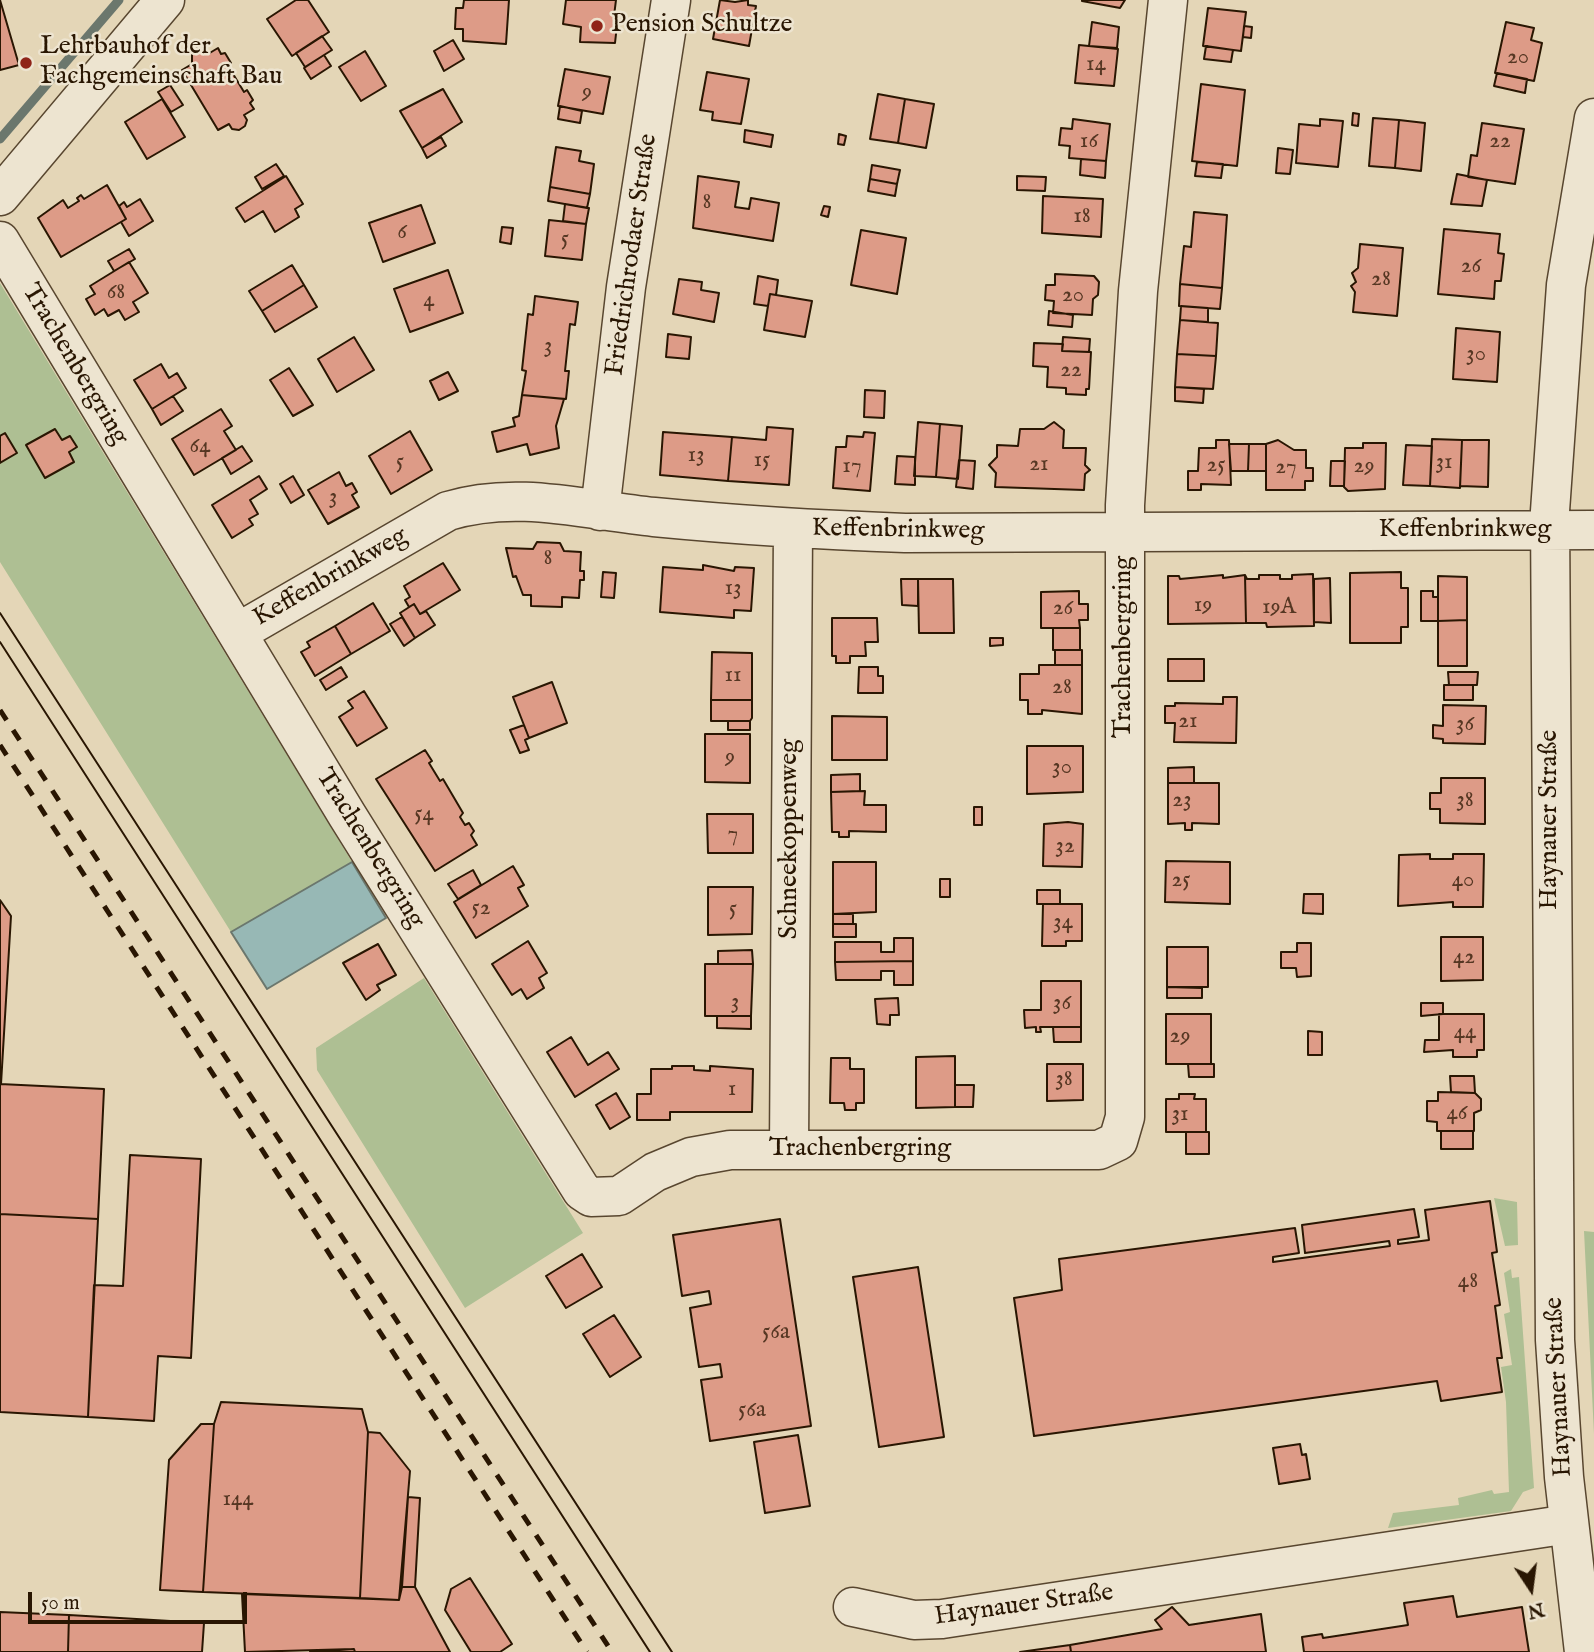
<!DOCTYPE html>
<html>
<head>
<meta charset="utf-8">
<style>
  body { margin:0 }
  #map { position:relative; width:1594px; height:1652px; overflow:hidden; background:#e4d6b7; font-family:"IM FELL English",serif }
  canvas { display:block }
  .north { position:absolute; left:1496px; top:1554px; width:70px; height:70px; -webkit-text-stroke:5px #ede4d0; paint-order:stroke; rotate:167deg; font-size:19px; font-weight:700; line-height:28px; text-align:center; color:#291602 }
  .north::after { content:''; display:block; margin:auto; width:24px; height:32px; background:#291602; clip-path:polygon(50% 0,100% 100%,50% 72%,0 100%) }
  .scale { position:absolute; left:28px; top:1592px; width:219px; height:32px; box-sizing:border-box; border:4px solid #291602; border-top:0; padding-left:9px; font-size:21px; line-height:24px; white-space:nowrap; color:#291602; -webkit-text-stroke:5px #ede4d0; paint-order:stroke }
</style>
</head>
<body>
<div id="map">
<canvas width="1594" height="1652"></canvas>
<div class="north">N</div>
<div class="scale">50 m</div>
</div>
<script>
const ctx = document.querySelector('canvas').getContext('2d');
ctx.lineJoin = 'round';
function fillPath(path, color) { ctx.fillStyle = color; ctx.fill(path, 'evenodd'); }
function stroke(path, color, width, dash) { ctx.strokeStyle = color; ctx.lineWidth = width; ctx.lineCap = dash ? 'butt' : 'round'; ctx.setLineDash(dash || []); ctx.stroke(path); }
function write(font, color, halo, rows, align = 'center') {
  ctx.font = font + ' "IM FELL English",serif'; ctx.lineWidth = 5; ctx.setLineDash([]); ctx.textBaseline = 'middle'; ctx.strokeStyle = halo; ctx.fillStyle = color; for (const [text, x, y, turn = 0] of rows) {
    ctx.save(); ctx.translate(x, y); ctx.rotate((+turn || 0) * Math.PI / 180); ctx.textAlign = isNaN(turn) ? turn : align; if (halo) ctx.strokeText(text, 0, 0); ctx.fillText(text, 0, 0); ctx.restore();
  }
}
fillPath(new Path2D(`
  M0,283L352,862L231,932L0,562Z
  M424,978L583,1233L465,1308L317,1070L316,1048Z
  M1494,1198L1517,1202L1518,1245L1505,1246Z
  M1584,1231L1594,1232V1434Z
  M1511,1269L1512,1278L1519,1277L1534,1488L1523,1492L1511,1511L1388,1528L1393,1513L1459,1505L1458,1498L1492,1490L1494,1494L1509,1492L1506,1402L1501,1367L1512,1365L1504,1314L1510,1312L1504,1273Z`), '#aebf93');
const water = new Path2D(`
  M352,862L386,918L267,989L231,932Z`);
fillPath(water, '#97b8b5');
stroke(water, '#6b776d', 2);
stroke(new Path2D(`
  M0,139L119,0`), '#6b776d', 9);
const building = new Path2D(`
  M0,0L19,65L0,70Z
  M296,0H308L329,32L292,56L267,19Z
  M464,0H509L506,44L463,41V29H455L456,8H463Z
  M566,0H616L614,16H618L615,43L580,42L581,27L563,24Z
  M720,0L735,2L748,0V5L756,6L749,46L713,39Z
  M1125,0L1120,8L1082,1V0Z
  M1208,8L1246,12L1241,51L1203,46Z
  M1092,22L1119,27L1117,48L1089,46Z
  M1506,22L1534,28L1531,40L1542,43L1534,81L1495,73Z
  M1244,26L1252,27L1251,38L1243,37Z
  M322,36L332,50L305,67L296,53Z
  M453,40L464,59L444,71L434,51Z
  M1079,45L1118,49L1114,86L1075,83Z
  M1206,46L1233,50L1231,62L1204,59Z
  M197,48L208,54L218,48L221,54L225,53L231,63L227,64L244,92L247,90L253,100L250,103L254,109L244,115L247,120L245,126L239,130L232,129L229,124L218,130L182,70L192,64V52Z
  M365,51L386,86L361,101L339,67Z
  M324,55L331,66L311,79L304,68Z
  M565,69L610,77L603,114L558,106Z
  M707,72L749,79L741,124L712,120L713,112L700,110Z
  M1497,73L1527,79L1525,93L1494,86Z
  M1201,84L1245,90L1237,166L1192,161Z
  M170,85L183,105L171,112L158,92Z
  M443,89L462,122L422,148L400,111Z
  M878,94L905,99L898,143L870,139Z
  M162,99L185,137L147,159L125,122Z
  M905,99L934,104L926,148L898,143Z
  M560,106L582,111L580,123L558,119Z
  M1353,113L1359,114L1358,126L1352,125Z
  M1373,118L1399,120L1395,168L1369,166Z
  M1073,119L1110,124L1106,161L1069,158L1070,146L1059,145L1061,128L1072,129Z
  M1320,119L1343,121L1338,167L1296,163L1299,124L1320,126Z
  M1399,120L1425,123L1421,171L1395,168Z
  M1482,123L1524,129L1515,184L1468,177L1471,155L1477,156Z
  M745,130L773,135L771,147L744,142Z
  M839,134L846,136L844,145L838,144Z
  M441,137L446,146L427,158L422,148Z
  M556,147L581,151L579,161L594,164L590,194L550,187Z
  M1278,148L1293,150L1290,174L1276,173Z
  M1081,159L1106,161L1105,178L1080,175Z
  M1197,162L1223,164L1221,178L1195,176Z
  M276,164L284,176L262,189L255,177Z
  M872,165L900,170L897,184L870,179Z
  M1457,174L1487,180L1482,206L1451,204Z
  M286,176L303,204L295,209L299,217L275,232L263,211L245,222L236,208Z
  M698,176L739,182L735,207L749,209L751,198L779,203L773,241L693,228Z
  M1017,176L1046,177L1045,191L1017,190Z
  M870,179L897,184L895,196L868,191Z
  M107,185L126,219L61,257L38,218L63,200L68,208L79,201L77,198L81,195L84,199Z
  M550,187L590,194L587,208L548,201Z
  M1043,196L1103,199L1101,237L1042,233Z
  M140,199L153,221L129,236L121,222L126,219L119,206L124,202L127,207Z
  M565,204L589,208L586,224L563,221Z
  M421,205L435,243L383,262L369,223Z
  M824,206L830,207L828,217L821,215Z
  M1194,212L1227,215L1222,288L1180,284L1184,246L1191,247Z
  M549,220L586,224L582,260L545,256Z
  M502,227L513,228L511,244L500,242Z
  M1444,229L1500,234L1498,253L1504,254L1501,281H1495L1494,299L1438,294Z
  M861,230L906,238L897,294L851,285Z
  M1360,244L1403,248L1397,316L1353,312L1355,292L1351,286L1356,282L1352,273L1358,268Z
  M129,249L135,259L114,271L108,261Z
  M129,262L148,293L133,302L139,312L125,320L119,310L108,316L104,309L95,315L86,299L95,294L90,286Z
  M292,265L304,285L262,311L249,291Z
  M448,270L463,313L410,332L394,289Z
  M1055,274L1094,276L1099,282L1098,295L1093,299L1092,315L1053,313L1054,301L1045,300L1046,285H1055Z
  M758,276L778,280L776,295L770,294L768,306L754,304Z
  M679,279L702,282L701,290L719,293L714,322L673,314Z
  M1180,284L1222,288L1220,309L1179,306Z
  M304,285L317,307L275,332L262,311Z
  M770,294L812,301L805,337L764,330Z
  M535,296L578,302L575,325L570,324L565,371H569L566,399L522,395L526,371L522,370L528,314L533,315Z
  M1181,306L1208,308V322L1180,320Z
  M1049,311L1073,315L1072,327L1048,325Z
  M1180,320L1218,323L1216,356L1177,354Z
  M1456,328L1500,332L1497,382L1453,379Z
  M668,334L691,337L689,359L666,357Z
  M354,337L374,370L337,392L318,359Z
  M1063,337L1090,339L1089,352L1062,351Z
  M1034,343L1063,344L1062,351L1091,352L1089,389H1086V395L1066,394V388L1047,387L1048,367L1033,366Z
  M1177,354L1216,356L1213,389L1175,387Z
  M161,364L169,378L177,373L186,388L152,409L134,380Z
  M289,368L313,405L293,416L270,380Z
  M448,372L458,391L439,400L430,381Z
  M1175,387L1204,389L1203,403L1175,401Z
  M865,390L885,391L884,418L864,417Z
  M522,395L564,399L556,426L559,448L530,455L527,444L497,452L492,432L515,426L513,418L519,416Z
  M173,396L183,411L161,425L152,409Z
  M221,409L232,426L224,431L236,450L194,475L172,439Z
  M918,422L940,424L936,477L914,476Z
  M1054,422L1064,430L1063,448H1086L1085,465L1090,470L1085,474L1084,490L995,487L996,473L989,465L997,457V445L1018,446L1020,429H1044Z
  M940,424L962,426L958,479L936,477Z
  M767,427L793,429L789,485L728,481L732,437L766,440Z
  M55,429L62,440L70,436L77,447L69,452L74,462L45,478L26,445Z
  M410,431L432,470L391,494L369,456Z
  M663,432L732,437L728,481L660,475Z
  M864,432L875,433L870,491L833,488L836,447H846L847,436L863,437Z
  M5,433L17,453L0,463V436Z
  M1432,439L1462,440L1460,488L1430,486Z
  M1216,440H1229L1231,485L1201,484V490H1188V471H1198L1199,448H1216Z
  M1278,440L1294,450H1306V468H1313V481H1305V490H1266V444Z
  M1462,440H1489L1488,487L1460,486Z
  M1363,443H1386L1385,489L1348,491L1344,487L1345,448H1363Z
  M1229,444H1249L1248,471H1231Z
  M1249,444H1266V471H1248Z
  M1406,445L1432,446L1430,486L1403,485Z
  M242,446L252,461L231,474L222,458Z
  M897,456L915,457V485L895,484Z
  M959,460L975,461L973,489L956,487Z
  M1331,461H1345L1344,486H1330Z
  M339,472L346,486L352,483L357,492L352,495L359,507L328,524L308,490Z
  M259,476L267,489L250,500L258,514L249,519L253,525L232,538L212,505Z
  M293,476L304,495L291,503L280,484Z
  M537,542L560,543L564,551L581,552L580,571H584V580H580L579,598L562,597V607L531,606V595H523L516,576L513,577L506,548L533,549Z
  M443,563L460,590L420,614L414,604L409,607L405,600L410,597L404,586Z
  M703,565L734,571L735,567L754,568L751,611L734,610V618L660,612L663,567L703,570Z
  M603,572L616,573L614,598L601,597Z
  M1401,572V588H1408V627H1401V643H1350V573Z
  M1313,574L1314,626L1267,627L1266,623H1246L1245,575L1247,579H1259V575H1280V579H1292V575Z
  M1223,575V578L1245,575L1246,623L1168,624V576H1179L1180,579Z
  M1438,576L1467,577V620L1438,621Z
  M1330,578L1331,623L1314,622V579Z
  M901,579H918V606L902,605Z
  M918,579H953L954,633H919Z
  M1079,591V604H1088V620H1079L1080,628H1041V592Z
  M1421,591H1433V597H1438V621H1421Z
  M373,603L390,631L351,654L335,626Z
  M414,604L420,614L426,611L435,625L415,638L400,613Z
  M402,617L415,638L404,646L390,624Z
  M832,618H877L878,642H865L866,656H850V663H836V656H832Z
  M1467,620V666H1438V621Z
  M335,626L351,654L315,676L301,652L310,647L307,642Z
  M1053,628H1080V650H1053Z
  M990,638H1003V645L990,646Z
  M1055,650H1082V665H1055Z
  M712,652L752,653V700H711Z
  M1168,659H1204V681H1168Z
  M1039,665H1082V714L1042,710V714H1028V700H1020V674H1039Z
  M341,667L347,677L326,690L320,680Z
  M859,667H878V676H883V693H858Z
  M1448,672H1478L1477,685H1449Z
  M552,682L567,723L529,738L513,697Z
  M1444,685H1473V700H1444Z
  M364,691L387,728L357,746L339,717L353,708L348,701Z
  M1223,697H1237L1236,743L1174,742L1175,723H1165V706H1175V703L1223,704Z
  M711,700H752V718L750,721H711Z
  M1443,705L1486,706L1485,744L1443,743V739L1433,738V725L1443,726Z
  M832,716L887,717V760H832Z
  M728,721H750V730H728Z
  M524,725L529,738L525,740L529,750L520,753L510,730Z
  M705,734H750V783L705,782Z
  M1027,746H1083V792L1027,794Z
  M425,750L432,761L429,763L440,781L443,779L463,813L460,817L465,825L469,823L474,831L471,835L477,845L435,871L376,779Z
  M1194,767V783H1168V768Z
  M860,774V791L831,792V775Z
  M1441,778H1485V824L1440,823V809H1430V793H1441Z
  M1168,783H1219V824L1192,823V830H1185V823L1168,824Z
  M865,791L864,805H886V832L849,831V837H839V832H832L831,792Z
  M974,807H982V825H974Z
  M707,814H753V853H708Z
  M1068,822L1083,824L1082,867L1043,866L1044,824Z
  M1430,854V859H1453V854H1484L1483,907H1453V902L1398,906L1399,855Z
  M1166,861L1230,862V904L1165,902Z
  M833,862H876V912L833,914Z
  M513,866L524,885L518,888L528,906L476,938L454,902Z
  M473,870L481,885L458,899L448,884Z
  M940,879H950V897H940Z
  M708,887H753L752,934L708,935Z
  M1037,890H1060V904H1037Z
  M1304,894H1323V914L1303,913Z
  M0,900L11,916L1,1084H0Z
  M1043,904H1082V941H1066V946H1042Z
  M833,914H853V924H833Z
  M833,924H856V937H833Z
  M1441,937H1483V980L1441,981Z
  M894,938H913V961L835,962V942H881V952H894Z
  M528,941L547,973L539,978L544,988L527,999L521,989L512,995L492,964Z
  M1297,943H1311V976L1297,977L1296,968H1281V952H1297Z
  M378,944L396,975L377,985L380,990L366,1000L343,963Z
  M1167,947H1208V987H1167Z
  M752,950L753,964H718V951Z
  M913,961V985H894V971H881V980H836L835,962Z
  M705,964H753L751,1016H705Z
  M1041,981H1081V1027H1040L1041,1032H1036V1027L1025,1028L1024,1010H1041Z
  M1167,987L1202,988V998H1167Z
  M898,998L899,1015H890V1025L877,1024L875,999Z
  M1421,1003H1443V1014L1421,1016Z
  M1166,1014H1211V1064H1166Z
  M1439,1014H1484V1050H1477V1057H1453V1050L1424,1052L1425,1040H1439Z
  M717,1016H751V1029L717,1028Z
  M1053,1027H1081V1042H1054Z
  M1308,1031L1322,1032V1055H1308Z
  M571,1037L588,1065L608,1052L619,1069L575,1097L547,1052Z
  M955,1056V1107L916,1108V1057Z
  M831,1058H850V1069H864V1103H856V1110H845L844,1103H830Z
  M1047,1064H1083V1100L1047,1101Z
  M1188,1064H1214V1077H1189Z
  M672,1066H694V1070L710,1071V1066L753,1069L752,1112H670V1120H637V1094H651V1069H672Z
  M1450,1076H1474L1475,1093L1451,1092Z
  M0,1084L104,1089L98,1219L0,1214Z
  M955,1085H974L973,1107H955Z
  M1438,1092L1475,1093L1481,1099V1110L1474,1113V1131H1437V1122L1427,1121V1101H1438Z
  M616,1093L630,1117L610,1129L596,1105Z
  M1179,1094H1195L1194,1099H1206V1132H1166V1099H1179Z
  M1441,1131H1473V1149H1441Z
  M1186,1132H1209V1154H1186Z
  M130,1155L201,1159L191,1358L158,1356L154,1421L88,1417L94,1285L123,1286Z
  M1490,1201L1497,1252L1492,1253L1500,1305L1495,1306L1502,1358H1497L1502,1392L1441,1401L1437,1381L1034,1436L1014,1298L1062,1290L1059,1259L1295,1228L1299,1253L1273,1257V1262L1390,1246L1389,1241L1305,1253L1302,1225L1414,1209L1419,1237L1398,1240V1244L1429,1240L1425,1210Z
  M0,1214L98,1219L88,1417L0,1412Z
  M780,1219L811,1426L710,1441L701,1380L722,1377L720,1364L699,1367L690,1308L711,1304L709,1291L682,1296L673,1235Z
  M582,1254L602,1287L566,1308L546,1276Z
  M918,1267L944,1437L879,1447L853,1277Z
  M614,1315L641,1357L610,1377L583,1334Z
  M221,1402L362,1409L368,1432L360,1598L203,1592L214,1424Z
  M201,1424H214L203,1592L160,1590L169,1460Z
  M368,1432L380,1433L410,1471L399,1600L360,1598Z
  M798,1435L810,1506L765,1513L754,1442Z
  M1300,1444L1302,1455L1306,1454L1310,1479L1279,1484L1273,1448Z
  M408,1497L420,1498L415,1587H402Z
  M470,1578L512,1644L500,1652H471L445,1610L451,1589Z
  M402,1587H415L450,1652H355L354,1649L245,1652L242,1594L399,1600Z
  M1453,1596L1457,1617L1522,1607L1529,1652H1304L1302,1637L1322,1634L1323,1638L1408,1625L1404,1603Z
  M1172,1607L1189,1625L1261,1614L1266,1652H1071L1070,1645L1162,1629L1155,1620Z
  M0,1612L69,1615L68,1652H0Z
  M69,1615L204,1623L202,1652H68Z
  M1070,1645L1071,1652H1020Z
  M354,1649L355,1652H310Z`);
fillPath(building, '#dd9b87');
stroke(building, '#291602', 2);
const minor = new Path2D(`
  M0,196L165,0
  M0,241L347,815L582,1191L591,1197L619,1196L655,1172L691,1157L730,1150H1099L1118,1141L1125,1117V505L1138,291L1168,0
  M600,511L626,287L671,0
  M237,633L448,511C517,490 584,510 654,517C737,525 821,530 905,533L1594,530
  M789,1150L793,529
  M853,1607L914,1620L942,1619L1569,1524
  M1584,1652L1564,1477L1555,1340L1550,511L1566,285L1594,118`);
stroke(minor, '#58462f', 41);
stroke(minor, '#ede4d0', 38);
stroke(new Path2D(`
  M0,613L672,1652
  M0,642L650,1652`), '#291602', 2);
stroke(new Path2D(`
  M0,710L612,1652
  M0,745L587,1652`), '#291602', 5, [12, 12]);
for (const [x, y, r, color] of [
  [597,26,7,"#8f2418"],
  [26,63,7,"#8f2418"]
]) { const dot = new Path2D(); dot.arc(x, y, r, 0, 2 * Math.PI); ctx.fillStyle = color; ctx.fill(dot); stroke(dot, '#ede4d0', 2.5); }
write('23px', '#563723', null, [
  ["20",1518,58],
  ["14",1096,65],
  ["9",587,93],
  ["16",1089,142],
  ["22",1500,142],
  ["8",707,203],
  ["18",1082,217],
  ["6",402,233],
  ["5",565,240],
  ["26",1471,267],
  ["28",1381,280],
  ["68",116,293],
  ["20",1073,296],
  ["4",429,301],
  ["3",548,347],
  ["30",1476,355],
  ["22",1071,371],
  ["64",200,447],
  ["13",696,456],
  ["15",762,461],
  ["5",400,463],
  ["31",1444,463],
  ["21",1039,465],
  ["25",1216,466],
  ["17",852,467],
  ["29",1364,467],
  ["27",1286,468],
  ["3",333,498],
  ["8",548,559],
  ["13",733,589],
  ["19",1203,606],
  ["19A",1279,608],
  ["26",1063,609],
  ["11",733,676],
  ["28",1062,688],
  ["21",1188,722],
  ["36",1465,725],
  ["9",730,758],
  ["30",1062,768],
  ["23",1182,801],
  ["38",1465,801],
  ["54",424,815],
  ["7",733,835],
  ["32",1065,847],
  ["25",1181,881],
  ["40",1463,881],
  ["52",481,909],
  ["5",733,910],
  ["34",1063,923],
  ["42",1464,958],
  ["3",735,1003],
  ["36",1062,1004],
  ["44",1465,1033],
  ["29",1180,1037],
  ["38",1064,1080],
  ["1",732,1090],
  ["46",1457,1114],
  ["31",1180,1115],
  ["48",1468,1282],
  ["56a",776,1333],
  ["56a",752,1411],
  ["144",238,1500]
]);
write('26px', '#291602', '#ede4d0', [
  ["Pension Schultze",611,26],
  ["Lehrbauhof der",40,48],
  ["Fachgemeinschaft Bau",40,78]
], 'left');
write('26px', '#291602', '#ede4d0', [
  ["Friedrichrodaer Straße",633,255,-82],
  ["Trachenbergring",74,365,59],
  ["Keffenbrinkweg",898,531,1],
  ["Keffenbrinkweg",1465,531],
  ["Keffenbrinkweg",331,578,-30],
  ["Trachenbergring",1125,647,-90],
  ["Haynauer Straße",1551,820,-90],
  ["Schneekoppenweg",791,839,-90],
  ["Trachenbergring",369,849,58],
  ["Trachenbergring",860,1150],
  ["Haynauer Straße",1560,1387,-93],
  ["Haynauer Straße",1024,1606,-8]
]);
</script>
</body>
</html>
